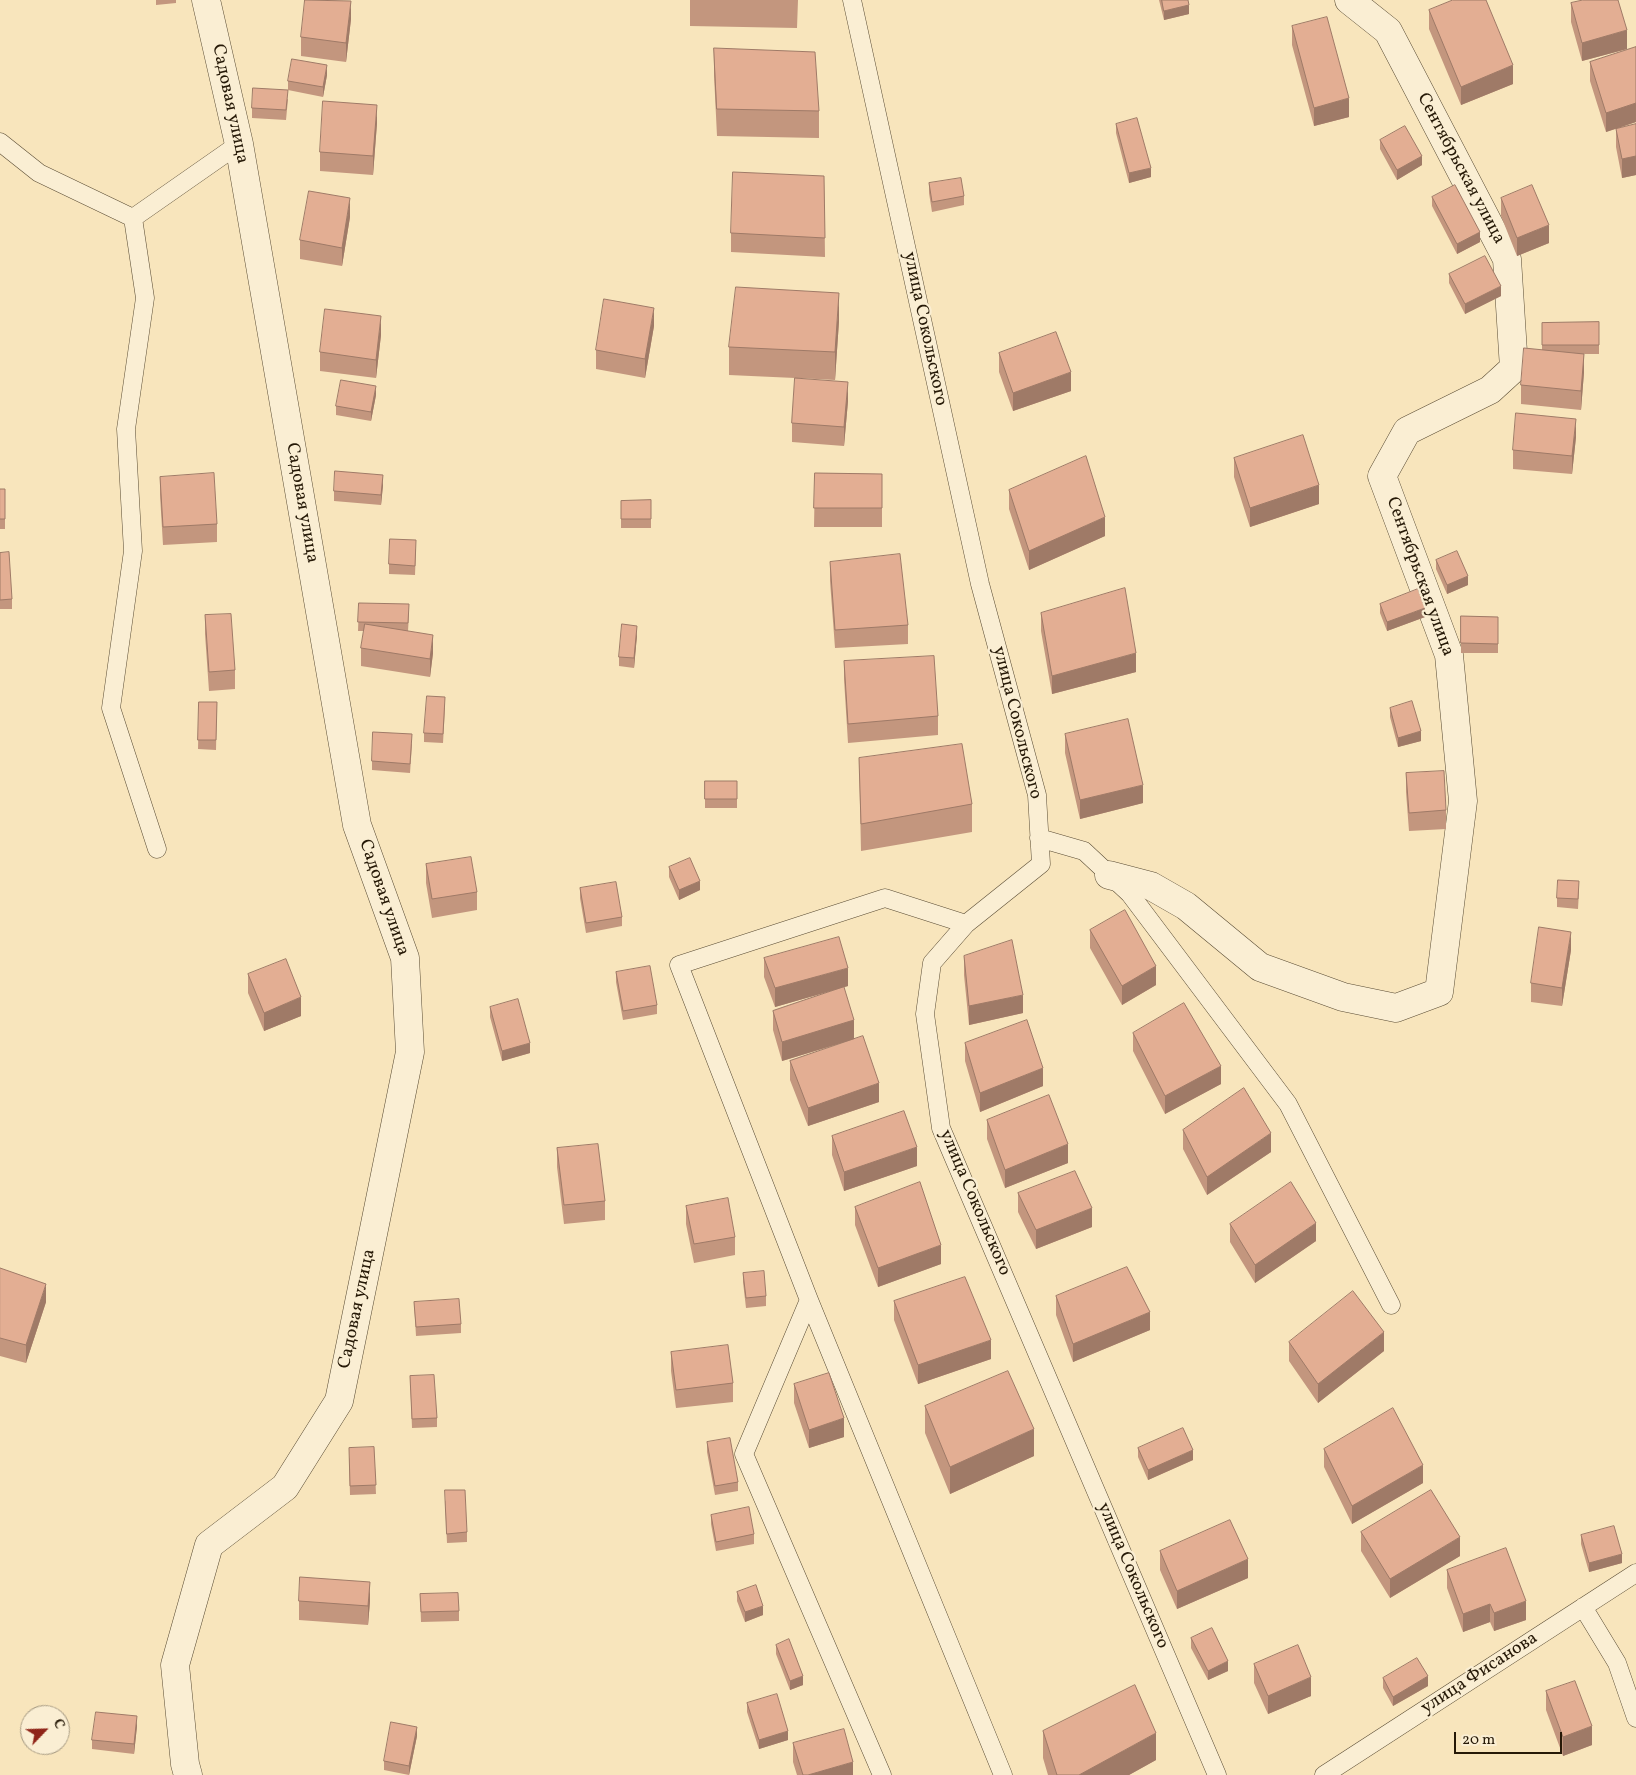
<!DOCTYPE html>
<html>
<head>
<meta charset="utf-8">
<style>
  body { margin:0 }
  #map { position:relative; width:1636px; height:1775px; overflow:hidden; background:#f8e5bc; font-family:Vollkorn,serif }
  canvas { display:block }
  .north { position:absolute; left:20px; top:1705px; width:50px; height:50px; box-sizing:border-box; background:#faeed3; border:1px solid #a59981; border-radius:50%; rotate:66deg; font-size:14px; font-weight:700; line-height:20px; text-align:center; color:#261907 }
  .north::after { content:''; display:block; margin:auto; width:18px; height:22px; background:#8f2418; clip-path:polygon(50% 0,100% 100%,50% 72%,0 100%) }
  .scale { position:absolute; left:1454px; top:1732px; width:108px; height:22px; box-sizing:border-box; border:2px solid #261907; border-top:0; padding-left:6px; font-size:15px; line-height:18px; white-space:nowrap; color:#261907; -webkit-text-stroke:4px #faeed3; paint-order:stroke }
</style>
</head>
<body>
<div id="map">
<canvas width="1636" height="1775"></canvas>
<div class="north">С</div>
<div class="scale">20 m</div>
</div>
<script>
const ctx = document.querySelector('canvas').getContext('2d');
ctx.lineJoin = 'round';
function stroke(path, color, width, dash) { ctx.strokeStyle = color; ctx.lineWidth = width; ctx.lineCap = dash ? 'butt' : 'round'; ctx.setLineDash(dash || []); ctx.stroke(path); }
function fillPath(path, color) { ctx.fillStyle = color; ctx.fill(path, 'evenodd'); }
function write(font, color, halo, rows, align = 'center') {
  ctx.font = font + ' Vollkorn,serif'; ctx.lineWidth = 4.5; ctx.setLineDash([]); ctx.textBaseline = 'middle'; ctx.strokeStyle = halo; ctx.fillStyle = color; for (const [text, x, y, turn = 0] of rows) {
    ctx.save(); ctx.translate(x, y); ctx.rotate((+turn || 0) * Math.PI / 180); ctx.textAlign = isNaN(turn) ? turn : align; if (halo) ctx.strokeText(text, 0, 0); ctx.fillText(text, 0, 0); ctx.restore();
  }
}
const service = new Path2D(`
  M852,0L980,584L1037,795L1041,864L966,924L932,963L925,1014L941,1128L1217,1775
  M0,142L39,173L133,218
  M1039,838L1084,851L1130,894L1288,1104L1391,1305
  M157,849L111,708L133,551L126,429L145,298L133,218L239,144
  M966,924L885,898L679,965L809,1300L1003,1775
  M809,1300L744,1454L882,1775
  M1583,1607L1617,1663L1636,1718
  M1324,1775L1636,1573`);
const minor = new Path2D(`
  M1109,875L1151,886L1186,906L1260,967L1343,997L1396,1008L1439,992L1463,801L1449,655L1382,476L1407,431L1490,390L1514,368L1507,259L1388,31L1349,0
  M188,1775L185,1764L175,1665L209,1545L285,1487L339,1401L410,1052L405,958L357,825L239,144L206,0`);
stroke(service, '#5a4c34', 19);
stroke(minor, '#5a4c34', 29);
stroke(service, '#faeed3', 18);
stroke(minor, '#faeed3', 28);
fillPath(new Path2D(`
  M156,0H176V3L156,5Z
  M690,0H798L797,28L690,26Z
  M1159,0H1188L1189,14L1164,20Z
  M1571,3L1627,49L1582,61L1571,22Z
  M1429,10L1513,84L1461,105L1429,29Z
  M351,19L346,62L301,56V37Z
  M1292,26L1349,117L1314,126L1292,45Z
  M1636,47V122L1606,132L1590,81V62Z
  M714,48L819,111V138L717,136L714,75Z
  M327,75L323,97L288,90V81Z
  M288,99L286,120L252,118V108Z
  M377,123L373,175L320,171V152Z
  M1116,124L1151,177L1129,183L1116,133Z
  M1636,124V175L1622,178L1616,147V129Z
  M1380,140L1422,165L1397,180L1380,149Z
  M824,176L825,257L731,252V233Z
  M929,183L964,196V205L932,212L929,193Z
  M1432,197L1480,242L1457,254L1432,206Z
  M1501,198L1549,243L1517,256L1501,216Z
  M350,217L342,266L300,259V240Z
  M1449,274L1501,296L1465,314L1449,283Z
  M839,321L835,380L798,378L848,401L844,446L792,442V423L795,378L729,375V347Z
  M1599,322V354H1584V372L1581,410L1521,404V385L1542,350V323Z
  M654,326L645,378L596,369V350Z
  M381,335L376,378L320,371V352Z
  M999,353L1071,391L1013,411L999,372Z
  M376,395L371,421L336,415V406Z
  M1576,437L1572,474L1513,469V450Z
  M1234,458L1319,504L1250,527L1234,477Z
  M815,473L882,474V527H814Z
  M160,477L217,524V542L163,545L160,495Z
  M383,485L381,505L334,501V491Z
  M0,489H5V529H0Z
  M1009,490L1105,536L1029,570L1009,509Z
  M651,500V528H621V501Z
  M416,549L415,575L389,574V564Z
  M0,553L12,599V609H0Z
  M1436,560L1468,585L1447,594L1436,569Z
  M830,562L908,625V644L835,648L830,581Z
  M359,603L409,614L408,631L433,653L430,677L361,666V648L364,631H358Z
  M1380,604L1425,617L1387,631L1380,613Z
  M1041,613L1136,672L1052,694L1041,631Z
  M205,615L235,670V689L209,691L205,634Z
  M1461,616L1498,617V653H1461Z
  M637,635L634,668L619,666V657Z
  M844,661L938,716V735L848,743L844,679Z
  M199,702H217L216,750L198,749Z
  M445,707L443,743L424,742V733Z
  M1390,708L1421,741L1398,747L1390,717Z
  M1065,734L1143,803L1080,819L1065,753Z
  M412,744L410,773L372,770V761Z
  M859,758L972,804V832L861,851Z
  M1406,773L1446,810V829L1409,831L1406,792Z
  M705,781H737V808H705Z
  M426,864L477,892V910L432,918L426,883Z
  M669,867L700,890L679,900L669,877Z
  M580,888L622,917V926L586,933L580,898Z
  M1579,891L1578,909L1557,907V898Z
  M1090,930L1156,985L1122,1005L1090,948Z
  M1571,950L1562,1006L1531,1002V983Z
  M964,956L1023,1013L969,1025L964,975Z
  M764,958L848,986L844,987L854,1039L879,1102L808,1126L790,1080V1061L852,1040L782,1061L773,1030V1011L838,989L775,1007L764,977Z
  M616,972L657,1005V1014L623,1020L616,982Z
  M248,974L301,1016L264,1031L248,993Z
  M490,1007L530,1053L502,1061L490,1017Z
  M1133,1033L1221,1084L1165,1114L1133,1051Z
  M965,1043L1043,1086L980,1112L965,1061Z
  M987,1120L1068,1163L1005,1188L987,1139Z
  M1183,1130L1271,1152L1207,1195L1183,1149Z
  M832,1136L917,1166L844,1191L832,1155Z
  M557,1148L605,1201V1220L564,1224L557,1167Z
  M1018,1193L1092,1227L1036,1249L1018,1212Z
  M686,1206L735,1237V1255L694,1263L686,1224Z
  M855,1207L941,1264L878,1287L855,1225Z
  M1230,1224L1316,1241L1255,1283L1230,1242Z
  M0,1268L46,1302L26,1363L0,1356Z
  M743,1273L766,1296V1306L746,1308L743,1282Z
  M1056,1296L1150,1330L1073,1362L1056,1315Z
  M894,1301L991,1359L918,1384L894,1320Z
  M414,1302L461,1324V1333L416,1336Z
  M1289,1342L1384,1351L1318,1403L1289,1361Z
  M671,1352L733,1383V1402L676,1408L671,1371Z
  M410,1376L437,1418V1427L412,1428Z
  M794,1384L844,1437L809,1448L794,1403Z
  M925,1406L1034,1456L950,1494L925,1433Z
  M707,1442L738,1482V1491L715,1495L707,1452Z
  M374,1447L376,1494L350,1495L349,1458Z
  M1138,1448L1193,1460L1148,1480L1138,1457Z
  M1324,1449L1423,1483L1352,1524L1324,1467Z
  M445,1500L467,1532V1542L447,1543Z
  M711,1515L754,1534V1544L716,1551L711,1524Z
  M1361,1532L1460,1556L1390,1598L1361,1551Z
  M1581,1535L1622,1563L1589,1572L1581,1544Z
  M1160,1551L1248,1578L1177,1609L1160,1570Z
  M1447,1570L1526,1620L1494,1631L1490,1622L1463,1632L1447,1588Z
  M737,1592L763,1615L745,1622L737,1601Z
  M420,1594L459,1611V1621L421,1622Z
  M299,1601H370L368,1625L299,1620Z
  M1191,1638L1228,1671L1208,1680L1191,1648Z
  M776,1645L803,1685L790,1690L776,1654Z
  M1254,1664L1311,1696L1268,1714L1254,1683Z
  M1383,1678L1428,1686L1393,1706L1383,1688Z
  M1546,1691L1592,1745L1563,1756L1546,1710Z
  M747,1703L788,1740L759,1749L747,1712Z
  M137,1726L134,1754L92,1749V1740Z
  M1043,1731L1156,1760L1129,1775H1048L1043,1758Z
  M417,1736L409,1775L384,1770V1761Z
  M793,1743L853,1775H797L793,1762Z`), '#c3967e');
fillPath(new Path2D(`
  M351,1V19L346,62V43Z
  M1189,5V14L1164,20V11Z
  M1627,30V49L1582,61V43Z
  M327,65V75L323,97V87Z
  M1513,65V84L1461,105V87Z
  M1349,98V117L1314,126V108Z
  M1636,103V122L1606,132V113Z
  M377,105V123L373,175V156Z
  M1422,156V165L1397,180V170Z
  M1636,156V175L1622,178V159Z
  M1151,168V177L1129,183V173Z
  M350,198V217L342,266V248Z
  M1549,225V243L1517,256V238Z
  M1480,232V242L1457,254V244Z
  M1501,286V296L1465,314V304Z
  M839,293V321L835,380V352Z
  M654,308V326L645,378V359Z
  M381,316V335L376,378V360Z
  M1584,354V372L1581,410V391Z
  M1071,372V391L1013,411V393Z
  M848,382V401L844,446V427Z
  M376,386V395L371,421V412Z
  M1576,419V437L1572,474V456Z
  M383,475V485L381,505V495Z
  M1319,485V504L1250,527V508Z
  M1105,517V536L1029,570V551Z
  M1468,576V585L1447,594V585Z
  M1425,608V617L1387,631V622Z
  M637,626V635L634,668V658Z
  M433,635V653L430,677V659Z
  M1136,653V672L1052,694V676Z
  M1421,731V741L1398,747V738Z
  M1143,785V803L1080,819V800Z
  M700,881V890L679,900V890Z
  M1571,932V950L1562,1006V988Z
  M1156,966V985L1122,1005V986Z
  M848,968V986L775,1007V988Z
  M1023,995V1013L969,1025V1006Z
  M301,997V1016L264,1031V1013Z
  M854,1020V1039L782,1061V1042Z
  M530,1043V1053L502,1061V1051Z
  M1221,1066V1084L1165,1114V1096Z
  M1043,1068V1086L980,1112V1093Z
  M879,1083V1102L808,1126V1108Z
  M1271,1133V1152L1207,1195V1177Z
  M1068,1144V1163L1005,1188V1170Z
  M917,1147V1166L844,1191V1172Z
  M1092,1208V1227L1036,1249V1230Z
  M1316,1223V1241L1255,1283V1265Z
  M941,1245V1264L878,1287V1268Z
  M46,1284V1302L26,1363V1345Z
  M1150,1312V1330L1073,1362V1344Z
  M1384,1332V1351L1318,1403V1384Z
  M991,1340V1359L918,1384V1365Z
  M844,1418V1437L809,1448V1430Z
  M1034,1429V1456L950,1494V1467Z
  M1193,1450V1460L1148,1480V1470Z
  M1423,1465V1483L1352,1524V1506Z
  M1460,1537V1556L1390,1598V1579Z
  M1622,1554V1563L1589,1572V1563Z
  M1248,1559V1578L1177,1609V1591Z
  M370,1582V1601L368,1625V1606Z
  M1526,1601V1620L1494,1631V1613Z
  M1490,1604V1622L1463,1632V1614Z
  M763,1606V1615L745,1622V1612Z
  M1228,1661V1671L1208,1680V1671Z
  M803,1676V1685L790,1690V1681Z
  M1428,1676V1686L1393,1706V1697Z
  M1311,1677V1696L1268,1714V1696Z
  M137,1716V1726L134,1754V1744Z
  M1592,1726V1745L1563,1756V1737Z
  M417,1727V1736L409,1775V1766Z
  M788,1731V1740L759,1749V1740Z
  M1156,1733V1760L1129,1775H1079Z
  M853,1762V1775H808Z`), '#9f7a67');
const building = new Path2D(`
  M305,0L351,1L346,43L301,37Z
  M1162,0H1188L1189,5L1164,11Z
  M1453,0H1486L1513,65L1461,87L1429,10Z
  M1583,0H1618L1627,30L1582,43L1571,3Z
  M1327,17L1349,98L1314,108L1292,26Z
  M1636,47V103L1606,113L1590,62Z
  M714,48L815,52L819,111L717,109Z
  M292,59L327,65L323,87L288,81Z
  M253,88L288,90L286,110L252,108Z
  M323,101L377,105L373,156L320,152Z
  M1137,118L1151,168L1129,173L1116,124Z
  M1636,124V156L1622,159L1616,129Z
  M1405,126L1422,156L1397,170L1380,140Z
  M733,172L824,176L825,238L731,233Z
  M961,178L964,196L932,202L929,183Z
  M1455,185L1480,232L1457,244L1432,197Z
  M1532,185L1549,225L1517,238L1501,198Z
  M309,191L350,198L342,248L300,240Z
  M1485,256L1501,286L1465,304L1449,274Z
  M736,287L839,293L835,352L729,347Z
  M604,299L654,308L645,359L596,350Z
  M325,309L381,316L376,360L320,352Z
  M1599,322V345H1542V323Z
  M1056,332L1071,372L1013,393L999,353Z
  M1524,348L1584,354L1581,391L1521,385Z
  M795,378L848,382L844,427L792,423Z
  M341,380L376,386L371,412L336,406Z
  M1516,413L1576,419L1572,456L1513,450Z
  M1303,435L1319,485L1250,508L1234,458Z
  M1086,456L1105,517L1029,551L1009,490Z
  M335,471L383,475L381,495L334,491Z
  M214,473L217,524L163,527L160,477Z
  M815,473L882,474V508H814Z
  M0,489H5V519H0Z
  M651,500V519H621V501Z
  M390,539L416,540L415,566L389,564Z
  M1457,551L1468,576L1447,585L1436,560Z
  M9,552L12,599L0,600V553Z
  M900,554L908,625L835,630L830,562Z
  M1125,588L1136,653L1052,676L1041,613Z
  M1418,589L1425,608L1387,622L1380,604Z
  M359,603L409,604L408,623L358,622Z
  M231,614L235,670L209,672L205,615Z
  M1461,616L1498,617V644L1461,643Z
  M365,624L433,635L430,659L361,648Z
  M622,624L637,626L634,658L619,657Z
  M934,656L938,716L848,724L844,661Z
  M427,696L445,697L443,734L424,733Z
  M1412,701L1421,731L1398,738L1390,708Z
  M199,702H217L216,740H198Z
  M1128,719L1143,785L1080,800L1065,734Z
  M373,732L412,734L410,764L372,761Z
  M962,744L972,804L861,824L859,758Z
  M1444,771L1446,810L1409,813L1406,773Z
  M705,781H737V799H705Z
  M471,857L477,892L432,899L426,864Z
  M690,858L700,881L679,890L669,867Z
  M1558,880L1579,881L1578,899L1557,898Z
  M616,882L622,917L586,923L580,888Z
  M1125,910L1156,966L1122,986L1090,930Z
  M1539,927L1571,932L1562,988L1531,983Z
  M839,937L848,968L775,988L764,958Z
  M1012,940L1023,995L969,1006L964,956Z
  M286,959L301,997L264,1013L248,974Z
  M650,966L657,1005L623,1011L616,972Z
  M844,987L854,1020L782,1042L773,1011Z
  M518,999L530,1043L502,1051L490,1007Z
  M1184,1003L1221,1066L1165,1096L1133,1033Z
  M1027,1020L1043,1068L980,1093L965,1043Z
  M863,1036L879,1083L808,1108L790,1061Z
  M1244,1088L1271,1133L1207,1177L1183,1130Z
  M1049,1095L1068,1144L1005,1170L987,1120Z
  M904,1111L917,1147L844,1172L832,1136Z
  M598,1144L605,1201L564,1205L557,1148Z
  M1075,1171L1092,1208L1036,1230L1018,1193Z
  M920,1182L941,1245L878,1268L855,1207Z
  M1291,1182L1316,1223L1255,1265L1230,1224Z
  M728,1198L735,1237L694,1244L686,1206Z
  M1127,1267L1150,1312L1073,1344L1056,1296Z
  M0,1268L46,1284L26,1345L0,1338Z
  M764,1271L766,1296L746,1298L743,1273Z
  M965,1277L991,1340L918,1365L894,1301Z
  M1353,1291L1384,1332L1318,1384L1289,1342Z
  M459,1299L461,1324L416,1327L414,1302Z
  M728,1345L733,1383L676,1390L671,1352Z
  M1008,1371L1034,1429L950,1467L925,1406Z
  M829,1373L844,1418L809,1430L794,1384Z
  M434,1375L437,1418L412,1419L410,1376Z
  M1393,1408L1423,1465L1352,1506L1324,1449Z
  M1183,1428L1193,1450L1148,1470L1138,1448Z
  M730,1438L738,1482L715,1486L707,1442Z
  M374,1447L376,1485L350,1486L349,1448Z
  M445,1490H465L467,1532L447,1534Z
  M1431,1490L1460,1537L1390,1579L1361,1532Z
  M749,1507L754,1534L716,1542L711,1515Z
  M1230,1520L1248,1559L1177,1591L1160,1551Z
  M1614,1526L1622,1554L1589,1563L1581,1535Z
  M1506,1548L1526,1601L1494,1613L1490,1604L1463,1614L1447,1570Z
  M300,1577L370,1582L368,1606L299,1601Z
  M756,1585L763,1606L745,1612L737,1592Z
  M458,1593L459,1611L421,1612L420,1594Z
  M1212,1628L1228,1661L1208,1671L1191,1638Z
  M789,1639L803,1676L790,1681L776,1645Z
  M1298,1645L1311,1677L1268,1696L1254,1664Z
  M1417,1658L1428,1676L1393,1697L1383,1678Z
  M1575,1681L1592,1726L1563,1737L1546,1691Z
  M1135,1685L1156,1733L1079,1775H1057L1043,1731Z
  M777,1694L788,1731L759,1740L747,1703Z
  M96,1712L137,1716L134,1744L92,1740Z
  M391,1722L417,1727L409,1766L384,1761Z
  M844,1729L853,1762L808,1775H803L793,1743Z`);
fillPath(building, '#e3ae93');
stroke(building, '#9f7a67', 1);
write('18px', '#261907', '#faeed3', [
  ["Садовая улица",229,104,78],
  ["Сентябрьская улица",1460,169,62],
  ["улица Сокольского",924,329,78],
  ["Садовая улица",301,503,80],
  ["Сентябрьская улица",1419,577,70],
  ["улица Сокольского",1016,723,76],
  ["Садовая улица",383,898,71],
  ["улица Сокольского",974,1203,67],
  ["Садовая улица",358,1309,-78],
  ["улица Сокольского",1132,1576,67],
  ["улица Фисанова",1480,1674,-33]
]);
</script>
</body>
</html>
